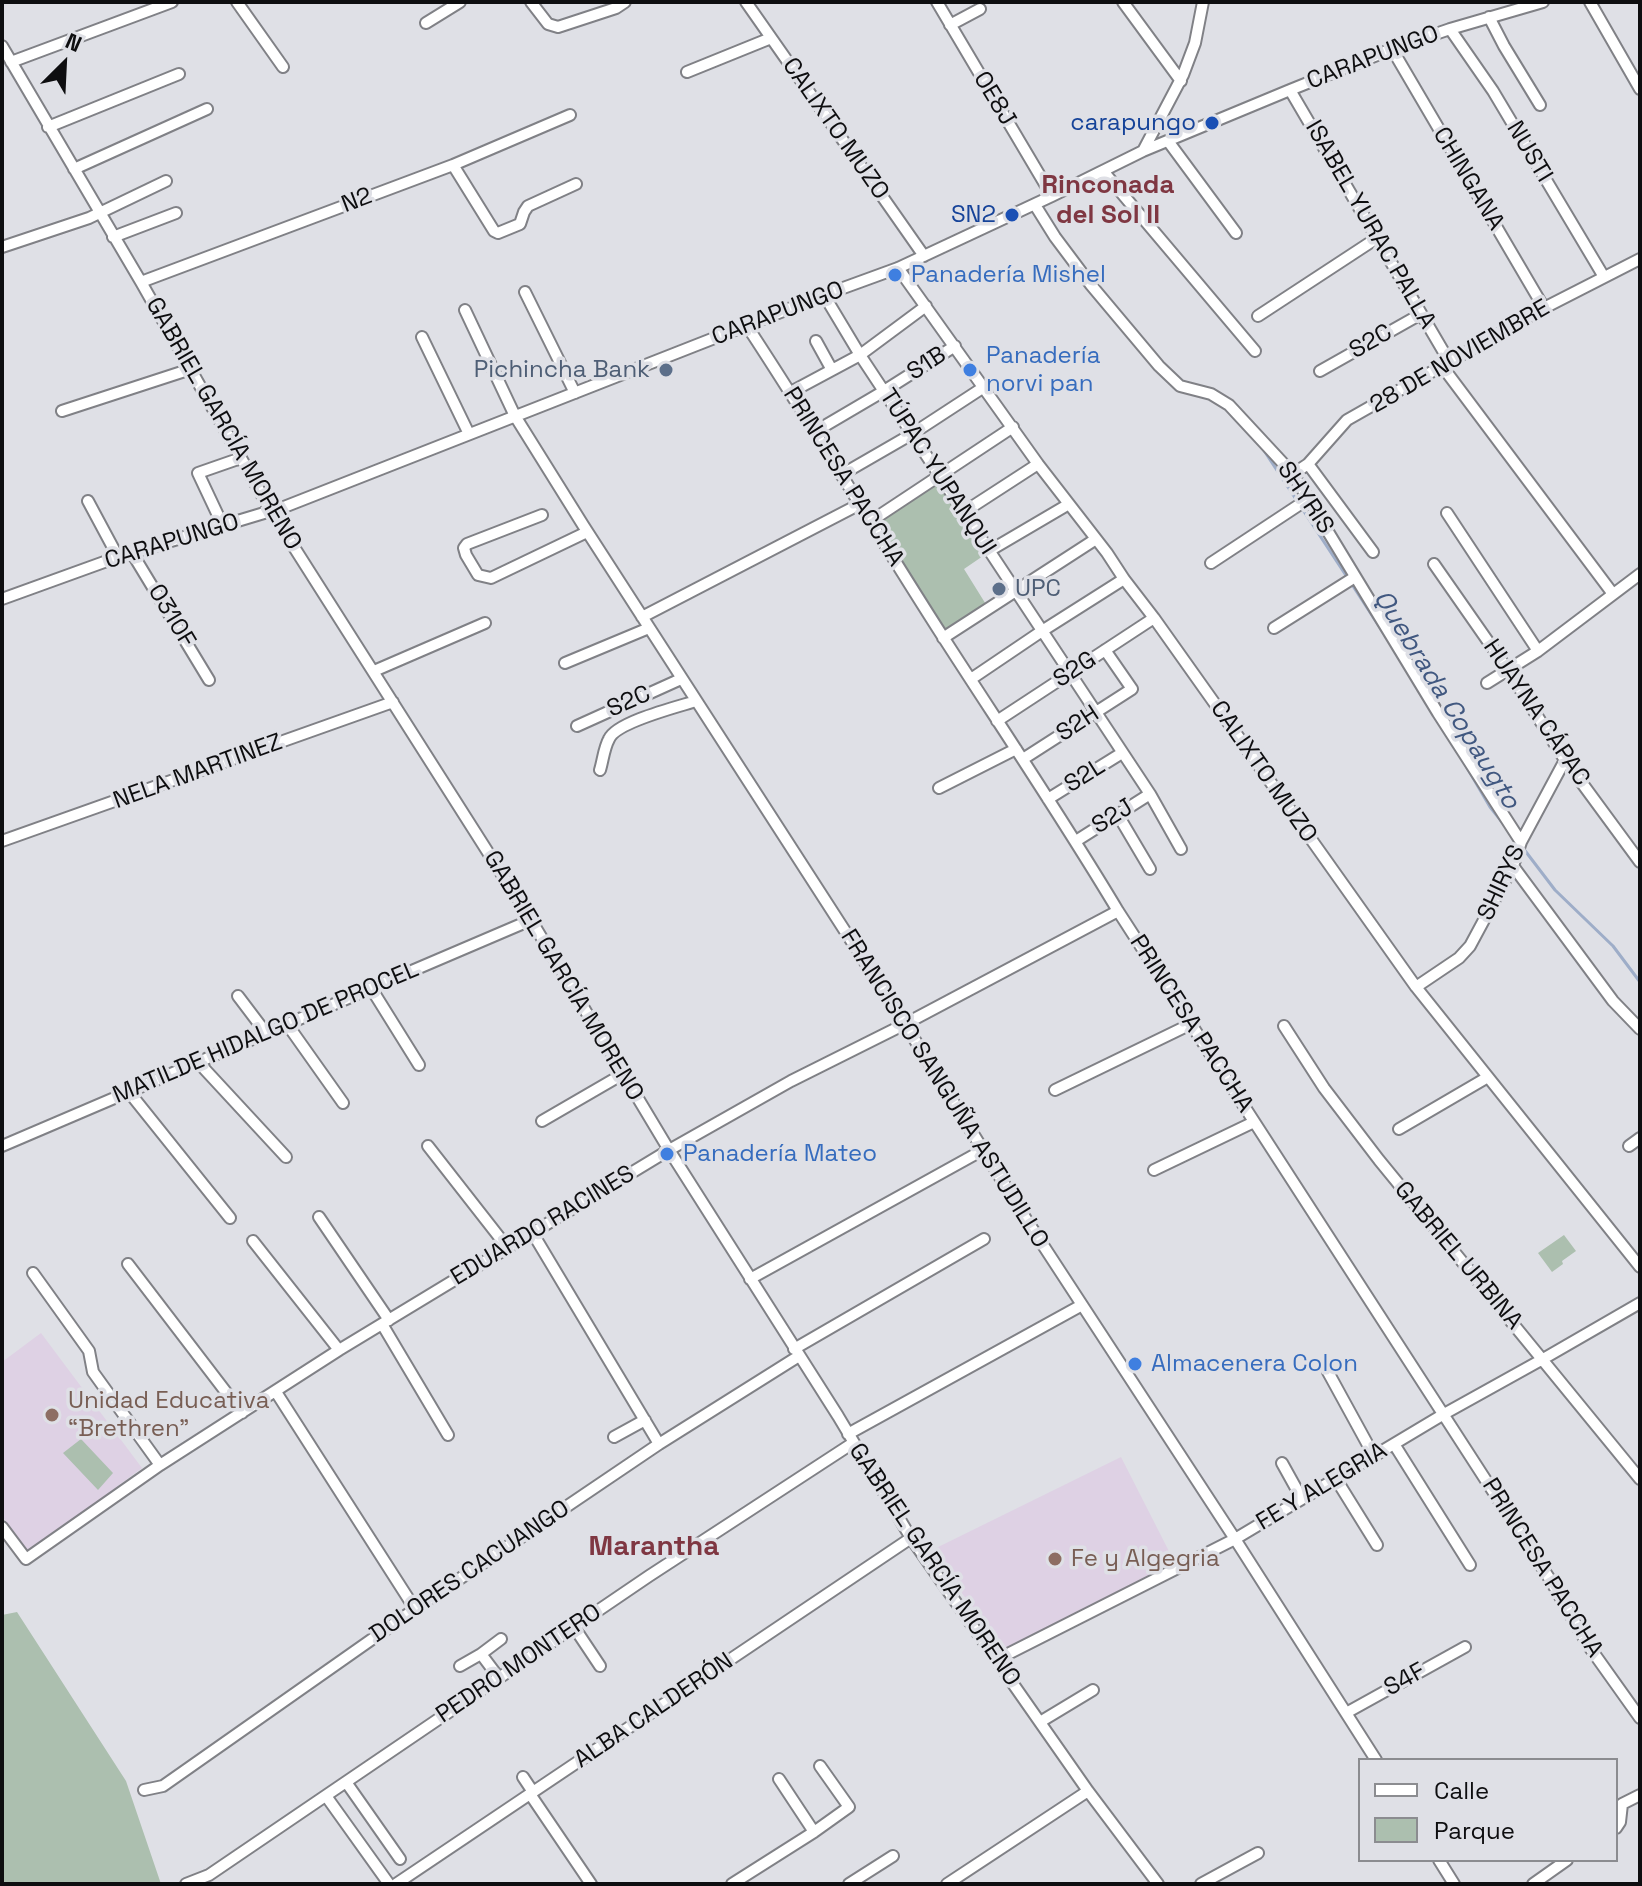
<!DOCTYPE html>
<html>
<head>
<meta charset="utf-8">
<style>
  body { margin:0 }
  #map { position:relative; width:1642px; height:1886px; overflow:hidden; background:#dfe0e6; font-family:"Space Grotesk",sans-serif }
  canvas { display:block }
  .frame { position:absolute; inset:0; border:4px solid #0e0e10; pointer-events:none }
  .legend { position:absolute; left:1358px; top:1758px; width:260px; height:104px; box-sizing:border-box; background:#dfe0e6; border:2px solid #8b8c90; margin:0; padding:10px 14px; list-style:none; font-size:24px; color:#0e0e10 }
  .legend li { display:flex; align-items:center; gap:16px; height:40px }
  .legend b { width:40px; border:2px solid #8b8c90 }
  .north { position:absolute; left:24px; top:24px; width:80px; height:80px; -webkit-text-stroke:6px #dfe0e6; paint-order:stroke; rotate:24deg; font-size:22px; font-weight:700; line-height:32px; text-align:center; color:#0e0e10 }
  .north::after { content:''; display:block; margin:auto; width:28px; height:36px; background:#0e0e10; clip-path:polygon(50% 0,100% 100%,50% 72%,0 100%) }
</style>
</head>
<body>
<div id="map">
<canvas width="1642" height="1886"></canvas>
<div class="frame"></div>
<ul class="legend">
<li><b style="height:10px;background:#fff"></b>Calle</li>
<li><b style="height:22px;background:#acbfaf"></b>Parque</li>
</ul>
<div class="north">N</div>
</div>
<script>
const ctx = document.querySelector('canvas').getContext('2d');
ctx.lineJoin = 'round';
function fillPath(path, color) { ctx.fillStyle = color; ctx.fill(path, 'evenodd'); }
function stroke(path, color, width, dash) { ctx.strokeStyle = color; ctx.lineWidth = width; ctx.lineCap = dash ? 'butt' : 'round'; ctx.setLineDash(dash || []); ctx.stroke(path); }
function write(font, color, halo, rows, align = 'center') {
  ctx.font = font + ' "Space Grotesk",sans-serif'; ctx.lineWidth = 7; ctx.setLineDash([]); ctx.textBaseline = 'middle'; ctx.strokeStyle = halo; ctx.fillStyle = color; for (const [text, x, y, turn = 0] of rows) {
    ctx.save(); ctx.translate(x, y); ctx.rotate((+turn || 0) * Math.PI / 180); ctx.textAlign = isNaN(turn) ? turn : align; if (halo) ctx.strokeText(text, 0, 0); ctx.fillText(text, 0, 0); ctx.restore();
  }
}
fillPath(new Path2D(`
  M41,1333L142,1468L29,1552L2,1516V1362Z
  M1121,1457L1177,1567L1008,1654L930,1551Z`), '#ded1e4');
fillPath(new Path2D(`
  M938,484L983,556L964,569L987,606L945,632L876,522Z
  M1564,1235L1576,1251L1562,1261L1563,1264L1552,1272L1538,1253Z
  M81,1439L113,1473L98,1490L63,1453Z
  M17,1612L126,1781L161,1884H2V1615Z`), '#acbfaf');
stroke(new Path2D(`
  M1261,446L1347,577
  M1351,583L1386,637
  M1466,766L1490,807L1506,827
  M1523,848L1555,890L1613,946L1640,982`), '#9eadc8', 3);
const minor = new Path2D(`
  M237,2L283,67
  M531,2L548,24L558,27L616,8L625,2
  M746,2L924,256
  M937,2L1052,196
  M1123,2L1181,81
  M1590,2L1640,89
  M1489,17L1504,46L1540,105
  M426,23L460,2
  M950,25L980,9
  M1450,29L1493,91L1604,277
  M2,46L141,282L271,511L531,920L669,1150L838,1416L911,1538L1088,1791L1158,1884
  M1392,49L1544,308
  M11,62L172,2
  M687,72L771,38
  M1290,90L1449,361
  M48,127L179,74
  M1168,141L1236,233
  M1143,151L1183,75L1195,43L1203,2
  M453,165L494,231L498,233L520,224L524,212L528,206L576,184
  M74,169L207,109
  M1103,171L1255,351
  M1035,205L1055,237L1091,285L1159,366L1180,386L1211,394L1229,405L1293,474L1438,713L1521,842
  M113,237L176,213
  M2,247L89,218L166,181
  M898,268L1038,464L1107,553L1124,579L1154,618L1416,987L1640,1267
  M141,282L453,165L570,115
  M525,292L575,393
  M824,295L860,355L1150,794L1181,849
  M465,310L515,416L583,525L905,1024L1024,1216L1235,1539L1376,1760
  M1258,316L1377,238
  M747,326C815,429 878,536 945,640C1003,730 1063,819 1118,911L1551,1581L1588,1645L1640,1718
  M422,337L469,434
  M816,341L832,370
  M1442,366L1613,594
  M1320,371L1421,314
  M791,392L860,355L926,306
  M62,411L191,369
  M816,431L884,391L955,346
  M1308,464L1373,552
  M1293,474L1308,464L1347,420L1544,308L1640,259
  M841,475L912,434L984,387
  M88,501L118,557
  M964,512L1038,464
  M1447,513L1538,651
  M542,515L467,544L464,548L466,555L478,575L491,578L587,532
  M871,521L1013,427
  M223,526L198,473L241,458
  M989,551L1069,504
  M132,553L209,680
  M1211,563L1308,499
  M1434,564L1508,670L1565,760L1640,862
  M2,599L118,557L284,507L824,295L898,268L1052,196L1143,151L1290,90L1392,49L1450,29L1543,2
  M642,617L860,504
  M1274,628L1355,577
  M943,638L1096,539
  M565,663L649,628
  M374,671L485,623
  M971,679L1042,631L1124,579
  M1487,683L1538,651L1640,574
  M997,721L1154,618
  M577,726L681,679
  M1023,759L1132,689L1105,650
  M600,770C603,760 604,748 609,739C616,722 677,707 696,701
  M939,788L1016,749
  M1048,799L1122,753
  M1118,815L1150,869
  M2,841L393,702
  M1076,841L1150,794
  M1513,866L1613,1001L1640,1029
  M1416,987L1459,958L1470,946L1513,866L1521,842L1565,760
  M371,988L419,1065
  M238,996L266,1033
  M287,1024L343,1103
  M1284,1026L1324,1088L1379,1160L1640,1479
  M198,1062L286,1157
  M1055,1090L1191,1024
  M129,1092L230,1218
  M542,1121L623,1074
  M1399,1129L1488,1077
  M2,1146L531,920
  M428,1146L507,1247
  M1629,1146L1640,1138
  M1154,1170L1254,1122
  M319,1217L389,1320
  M532,1232L659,1444
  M253,1241L339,1350
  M128,1264L242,1413
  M33,1273L89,1351L93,1372L160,1465
  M750,1279L983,1150
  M382,1324L448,1435
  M794,1349L984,1239
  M1328,1372L1374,1456
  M276,1392L415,1609
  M848,1434L1082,1305
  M614,1437L645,1420
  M1394,1444L1470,1565
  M1282,1463L1302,1499
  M1336,1479L1377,1545
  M2,1527L26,1559L160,1465L339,1350L669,1150L791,1081L905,1024L1118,911
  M574,1627L600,1666
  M996,1660L1235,1539L1444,1414L1543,1359L1640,1303
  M460,1666L481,1654
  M499,1678L481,1654L501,1639
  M1346,1713L1465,1647
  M1040,1722L1093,1690
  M523,1777L533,1792
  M779,1779L814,1832
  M346,1782L400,1859
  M144,1790L163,1786L415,1609L659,1444L799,1356
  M530,1794L591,1884
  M326,1796L389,1884
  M1616,1828L1620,1822L1622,1804L1640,1795
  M1439,1860L1454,1884
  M186,1884L209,1875L649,1576L853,1443
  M396,1884L911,1538
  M732,1884L814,1832L849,1807L820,1766
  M849,1884L893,1856
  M947,1884L1088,1791
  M1201,1884L1258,1853
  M1533,1884L1567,1860`);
stroke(minor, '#808186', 14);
stroke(minor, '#fff', 10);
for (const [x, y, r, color] of [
  [1212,123,8,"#1a4fb4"],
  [1012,215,8,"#1a4fb4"],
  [895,275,8,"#3f7fe0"],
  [666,370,8,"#5c6f8a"],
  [970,370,8,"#3f7fe0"],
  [999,589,8,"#5c6f8a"],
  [667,1154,8,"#3f7fe0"],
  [1135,1364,8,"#3f7fe0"],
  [52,1415,8,"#8d6e63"],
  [1055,1559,8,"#8d6e63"]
]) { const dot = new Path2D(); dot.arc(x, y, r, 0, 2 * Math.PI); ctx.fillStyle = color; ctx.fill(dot); stroke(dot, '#dfe0e6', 3); }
write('24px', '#0e0e10', '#dfe0e6', [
  ["CARAPUNGO",1373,58,-21],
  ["OE8J",994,99,59],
  ["CALIXTO MUZO",835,129,55],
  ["NUSTI",1529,152,59],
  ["CHINGANA",1468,179,59],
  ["N2",357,201,-21],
  ["ISABEL YURAC PALLA",1370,225,60],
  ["CARAPUNGO",778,314,-21],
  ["S2C",1371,342,-30],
  ["28 DE NOVIEMBRE",1460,357,-30],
  ["S1B",927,364,-33],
  ["GABRIEL GARCÍA MORENO",223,424,60],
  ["TÚPAC YUPANQUI",937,472,57],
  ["PRINCESA PACCHA",843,477,58],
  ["SHYRIS",1305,498,56],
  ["CARAPUNGO",172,542,-17],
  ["O310F",171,616,59],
  ["S2G",1075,670,-33],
  ["S2C",629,702,-24],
  ["HUAYNA CÁPAC",1536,713,56],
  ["S2H",1078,724,-33],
  ["NELA MARTINEZ",198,772,-20],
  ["CALIXTO MUZO",1263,772,55],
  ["S2L",1085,776,-32],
  ["S2J",1113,817,-32],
  ["SHIRYS",1502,883,-65],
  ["GABRIEL GARCÍA MORENO",563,976,59],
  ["PRINCESA PACCHA",1191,1024,57],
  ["MATILDE HIDALGO DE PROCEL",266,1033,-23],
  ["FRANCISCO SANGUÑA ASTUDILLO",944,1089,58],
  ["EDUARDO RACINES",543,1226,-31],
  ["GABRIEL URBINA",1458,1256,50],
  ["FE Y ALEGRIA",1322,1487,-31],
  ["GABRIEL GARCÍA MORENO",934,1565,56],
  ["PRINCESA PACCHA",1542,1568,58],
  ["DOLORES CACUANGO",470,1572,-34],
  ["PEDRO MONTERO",519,1664,-34],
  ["S4F",1405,1680,-29],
  ["ALBA CALDERÓN",654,1711,-34]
]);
write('24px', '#164399', '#dfe0e6', [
  ["carapungo",1196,123],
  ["SN2",996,215]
], 'right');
write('24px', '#366cbe', '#dfe0e6', [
  ["Panadería Mishel",911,275],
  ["Panadería",986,356],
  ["norvi pan",986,384],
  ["Panadería Mateo",683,1154],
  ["Almacenera Colon",1151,1364]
], 'left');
write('24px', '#4e5e75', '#dfe0e6', [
  ["Pichincha Bank",650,370],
  ["UPC",1015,589,"left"]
], 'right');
write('24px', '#785e54', '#dfe0e6', [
  ["Unidad Educativa",68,1401],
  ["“Brethren”",68,1429],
  ["Fe y Algegria",1071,1559]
], 'left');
write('bold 26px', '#7f3742', '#dfe0e6', [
  ["Rinconada",1108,186],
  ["del Sol II",1108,216]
]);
write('italic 26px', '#415880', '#dfe0e6', [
  ["Quebrada Copaugto",1446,700,58]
]);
write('bold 28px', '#7f3742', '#dfe0e6', [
  ["Marantha",654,1547]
]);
</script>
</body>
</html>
